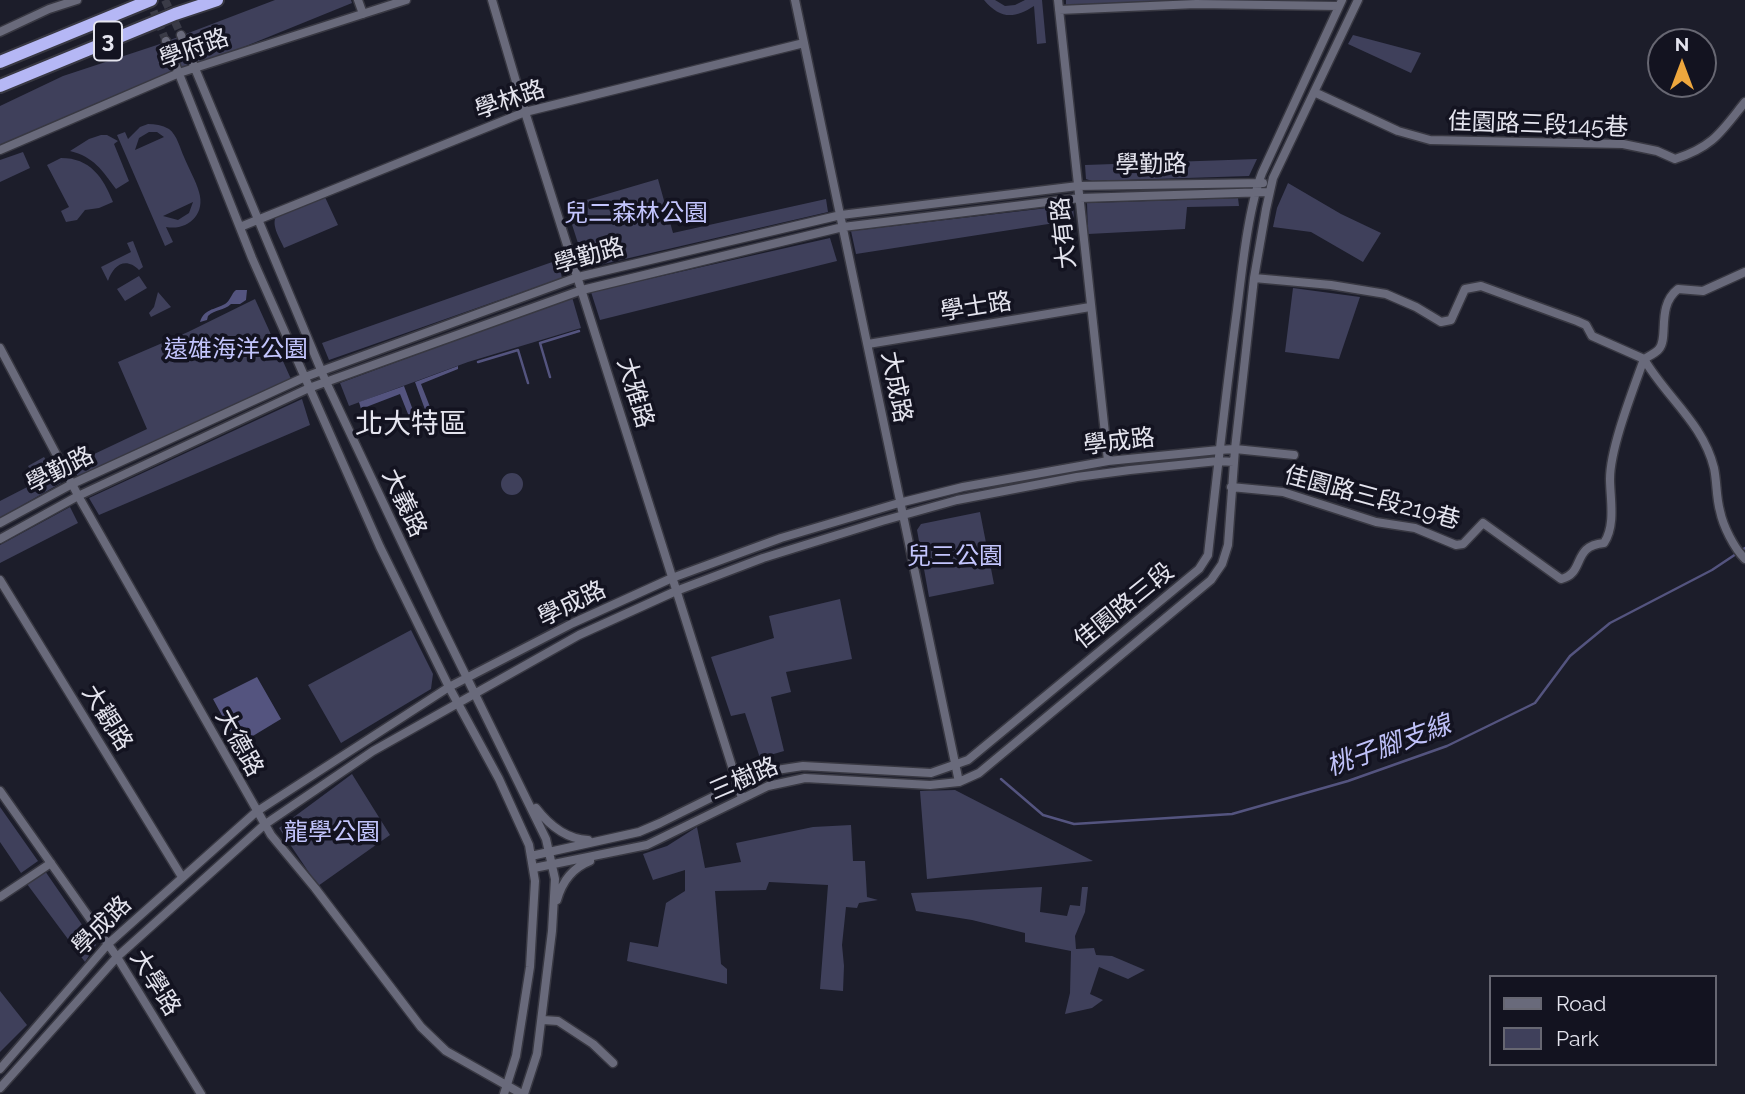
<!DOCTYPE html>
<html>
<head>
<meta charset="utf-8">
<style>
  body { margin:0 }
  #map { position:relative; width:1745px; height:1094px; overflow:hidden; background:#1c1d2a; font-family:Raleway,sans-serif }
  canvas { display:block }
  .legend { position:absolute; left:1489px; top:975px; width:228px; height:91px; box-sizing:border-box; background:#131320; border:2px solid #676772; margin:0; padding:9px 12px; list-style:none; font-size:21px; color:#e4e4ee }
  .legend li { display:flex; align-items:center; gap:14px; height:35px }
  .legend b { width:35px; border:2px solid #676772 }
  .north { position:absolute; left:1647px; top:28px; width:70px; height:70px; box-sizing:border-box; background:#131320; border:2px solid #676772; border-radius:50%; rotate:0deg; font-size:19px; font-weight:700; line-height:28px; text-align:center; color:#e4e4ee }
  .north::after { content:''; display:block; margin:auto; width:24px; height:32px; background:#eea73d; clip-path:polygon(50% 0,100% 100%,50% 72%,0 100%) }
</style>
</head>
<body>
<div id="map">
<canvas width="1745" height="1094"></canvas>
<ul class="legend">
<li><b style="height:9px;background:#696a7b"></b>Road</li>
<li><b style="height:19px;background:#3f405b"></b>Park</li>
</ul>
<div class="north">N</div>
</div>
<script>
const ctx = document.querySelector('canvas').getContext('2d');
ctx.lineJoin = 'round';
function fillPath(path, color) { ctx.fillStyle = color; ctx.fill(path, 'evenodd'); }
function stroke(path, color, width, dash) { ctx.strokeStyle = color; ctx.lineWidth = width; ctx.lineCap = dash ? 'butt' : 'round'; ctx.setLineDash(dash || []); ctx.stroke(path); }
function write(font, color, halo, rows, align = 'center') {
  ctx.font = font + ' Raleway,"Noto Sans TC",sans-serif'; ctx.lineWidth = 7; ctx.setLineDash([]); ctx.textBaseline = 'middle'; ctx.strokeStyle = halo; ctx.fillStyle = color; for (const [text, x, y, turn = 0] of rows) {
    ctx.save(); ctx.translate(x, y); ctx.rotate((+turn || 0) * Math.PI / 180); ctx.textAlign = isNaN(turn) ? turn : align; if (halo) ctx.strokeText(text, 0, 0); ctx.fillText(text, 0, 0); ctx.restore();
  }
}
fillPath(new Path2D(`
  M275,0H351L352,3L187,70L0,150V106L63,76L157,45Z
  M984,0H995L1005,6L1015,5L1025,0H1042L1046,43L1037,44L1034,6C1014,19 1000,19 984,0Z
  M1066,0H1316L1066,6Z
  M1353,35L1421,53L1411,73L1348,44Z
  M148,124C155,124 162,125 169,129C177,135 180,148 184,157C189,169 196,181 199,192C206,215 187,231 166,227L173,242L165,246L117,135L125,132L128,139L140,127ZM149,132H157L164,137L135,150L139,138ZM193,202L189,213L178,220L163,216Z
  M101,135H107L118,141L114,144L129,181L116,189C102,170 94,157 70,151L89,139Z
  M23,152L30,168L0,182V160Z
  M61,158C90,158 103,177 113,202L99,208L85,210L77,220L66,222L61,211L69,207L47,165Z
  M1257,159L1249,176L1092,181L1086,179L1085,165Z
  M658,179L673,233L826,199L828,212L586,268L566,206Z
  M1288,183L1341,214L1381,233L1363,262L1311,232L1273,227L1277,208Z
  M324,195L338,225L284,248C280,238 269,223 278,214Z
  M1238,198L1239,206L1187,207L1185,229L1088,234L1087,203Z
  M1073,205L1074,220L856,254L851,231Z
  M830,238L837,261L600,320L591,292Z
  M133,241L143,267L139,270C125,256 113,266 108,281L101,267L131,252L127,243Z
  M558,260L562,278L329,360L322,343Z
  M139,276L147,288L125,301L117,289Z
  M1293,288L1360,297L1339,359L1285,352Z
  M158,292L171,307L151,317L149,313L154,307Z
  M572,297L581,328L468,362L349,406L340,383Z
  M255,299L291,379L78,477L71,465L147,429L118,362L188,332Z
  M302,399L310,425L99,515L89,498Z
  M44,457L61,483L0,518V501L37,482L28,466Z
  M501 484a11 11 0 1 1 22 0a11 11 0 1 1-22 0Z
  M70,507L78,523L0,563V545Z
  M980,512L994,584L929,597L917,530L921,524Z
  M840,599L852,659L786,672L791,692L771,697L784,751L760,758L745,713L731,716L711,657L774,638L769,616Z
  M411,630L433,674L431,689L341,743L308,685Z
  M352,774L390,835L318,886L279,828Z
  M955,790L1093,861L927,879L920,791Z
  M0,807L38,861L21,873L0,842Z
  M851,825L853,861H865L867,897L878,900L859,903L857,908L846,907L842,945L844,966L843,991L820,989L828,885L769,882L766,890L715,891L721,964L727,969V984L627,961L630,942L658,947L666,903L685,891V870L653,880L643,854L667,846L697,827L705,868L741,862L736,843L813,827Z
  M45,871L96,945L85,962L27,884Z
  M1042,887L1040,912L1067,916L1070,905L1080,906L1082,887H1088L1085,912L1075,936L1076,949L1094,948L1096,955L1112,956L1145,970L1128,979L1099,967L1090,994L1103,1000L1092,1008L1065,1014L1070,993L1071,951L1025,942V933L972,920L916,911L911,893Z
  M0,991L27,1025L0,1052Z`), '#3f405b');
fillPath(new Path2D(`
  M236,290H247L246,300L240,304H231C224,311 215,309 208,316L207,320L200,322C204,309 214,310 225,304C231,300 231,294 236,290Z
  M458,366V369L421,384L432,412L427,415L415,382Z
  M404,386L417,421L412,424L400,394L361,409L359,402Z
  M257,677L281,719L238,745L213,699Z`), '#54547f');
stroke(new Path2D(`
  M478,362L518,350L528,383
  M550,377L540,343L579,331
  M1001,779L1043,815L1074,824L1232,814L1348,781L1447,746L1535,703L1570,656L1610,623L1712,570L1745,548`), '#54547f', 2.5);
stroke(new Path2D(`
  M149,0L166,41
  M165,0L181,35`), '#3a3b47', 8, [8, 4]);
const minor = new Path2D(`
  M358,0L363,14
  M492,0L525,112L742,798
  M795,0L959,782
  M1058,0L1108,461
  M1059,10L1196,4L1339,6
  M0,32L49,9L77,0
  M181,35L326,382L439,621L546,839L555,879L552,931L537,1054L524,1094
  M166,41L252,258L380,547L449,687L499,779L529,845L535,881L530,967L516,1056L504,1094
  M1314,92L1398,131L1430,140L1623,144L1657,151L1675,159C1713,147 1721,132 1745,102
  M0,150L179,73L406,0
  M240,227L525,112L804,43
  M1254,278L1331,285L1386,294L1416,307L1441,322L1451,320L1465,289L1481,286L1577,321L1586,325L1592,336L1644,359
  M868,344L1090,307
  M0,348L81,501L271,835L315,888L421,1027L446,1051L522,1094
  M1644,359C1666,397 1703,423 1714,468C1717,482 1716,497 1720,511C1723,526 1734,548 1745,559
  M1644,359C1649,356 1656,353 1659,349C1669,338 1656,306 1678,289L1703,291L1745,272
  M1231,487L1283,492L1376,522L1415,528L1456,545L1463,544L1483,523L1561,579C1586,573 1571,546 1604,543C1616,525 1610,498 1610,479C1610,448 1633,390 1644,359
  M0,523L72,484L305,377L578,277L841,215L1078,186L1263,183
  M0,539L78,496L309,388L582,290L843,227L1080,198L1269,192
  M0,580L182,877
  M0,791L117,957L201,1094
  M536,808C549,825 566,839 588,840
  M531,856L639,832L660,823L763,772L803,766L931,773L968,760L1199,569L1208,555C1217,473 1226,391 1237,310C1242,270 1248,209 1262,173L1342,0
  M534,868L647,845L768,786L805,778L930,785L959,782L979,773L1211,580L1222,564L1228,545L1235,449L1254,278L1266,209L1273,178L1358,0
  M0,897L51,863
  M557,900C562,882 572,868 590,861
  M543,1020L558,1021L593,1044L613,1063
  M0,1069L108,944L256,812L449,687L573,623L672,578L781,538L899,503L963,487L1108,461L1219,450L1235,449L1294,455
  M0,1088L117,957L264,825L373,751L579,635L676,591L763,558L882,521L957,500L1077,477L1130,470L1218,461L1234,462`);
const highway = new Path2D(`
  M0,62L151,0
  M0,86L175,14L217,0`);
stroke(minor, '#383842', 11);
stroke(highway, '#383842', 16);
stroke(minor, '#696a7b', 8);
stroke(highway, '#b5b7f5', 12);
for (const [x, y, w] of [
  [108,41,28]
]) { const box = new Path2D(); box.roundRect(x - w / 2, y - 19.5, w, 39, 5); ctx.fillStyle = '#131320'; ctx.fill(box); stroke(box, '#e4e4ee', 2); }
write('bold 23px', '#e4e4ee', null, [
  ["3",108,41]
]);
write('24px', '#e4e4ee', '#131320', [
  ["學府路",194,49,-20],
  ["學林路",510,100,-19],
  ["佳園路三段145巷",1538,125,2],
  ["學勤路",1151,165,-1],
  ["大有路",1064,233,-96],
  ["學勤路",589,256,-16],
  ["學士路",976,307,-9],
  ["大成路",896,387,79],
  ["大雅路",635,393,73],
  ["學成路",1119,442,-7],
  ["學勤路",60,470,-27],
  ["佳園路三段219巷",1372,498,15],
  ["大義路",404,503,65],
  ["學成路",572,604,-26],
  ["佳園路三段",1124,606,-39],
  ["大觀路",107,718,58],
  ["大德路",239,743,61],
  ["三樹路",744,779,-23],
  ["學成路",102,926,-45],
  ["大學路",155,983,58]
]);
write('24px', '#c3c5fd', '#131320', [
  ["兒二森林公園",636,214],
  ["遠雄海洋公園",236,350],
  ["兒三公園",955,557],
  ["龍學公園",332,833]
]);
write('italic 26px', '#bfc1f9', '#131320', [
  ["桃子腳支線",1389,746,-20]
]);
write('28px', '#e4e4ee', '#131320', [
  ["北大特區",411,425]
]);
</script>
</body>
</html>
